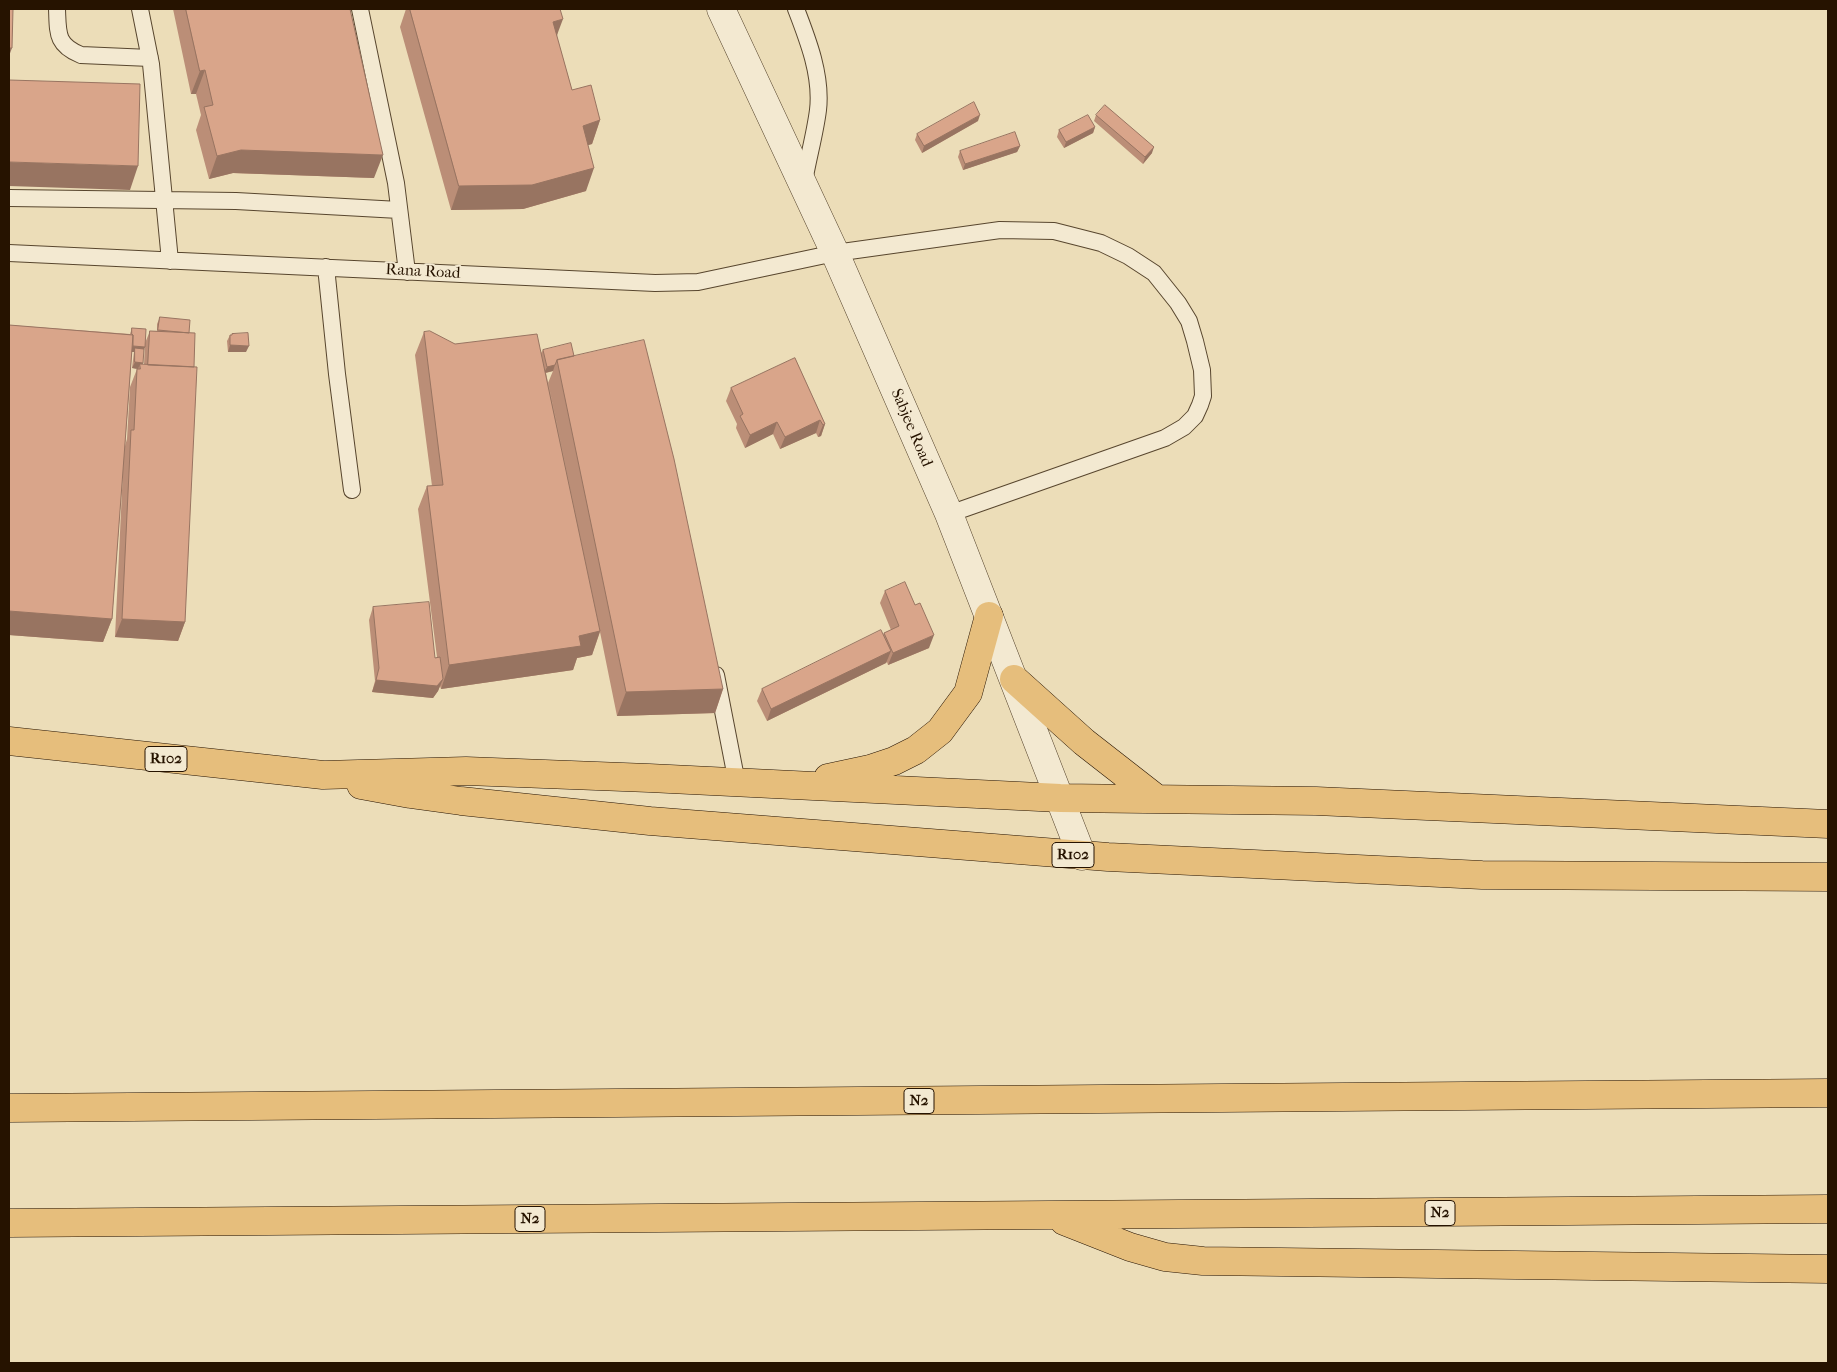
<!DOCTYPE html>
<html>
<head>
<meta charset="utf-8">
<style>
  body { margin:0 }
  #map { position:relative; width:1837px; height:1372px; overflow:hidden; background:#ecddb8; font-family:"IM FELL French Canon",serif }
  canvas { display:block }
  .frame { position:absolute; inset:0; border:10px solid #261300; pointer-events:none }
</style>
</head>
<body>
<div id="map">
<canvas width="1837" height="1372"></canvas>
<div class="frame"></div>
</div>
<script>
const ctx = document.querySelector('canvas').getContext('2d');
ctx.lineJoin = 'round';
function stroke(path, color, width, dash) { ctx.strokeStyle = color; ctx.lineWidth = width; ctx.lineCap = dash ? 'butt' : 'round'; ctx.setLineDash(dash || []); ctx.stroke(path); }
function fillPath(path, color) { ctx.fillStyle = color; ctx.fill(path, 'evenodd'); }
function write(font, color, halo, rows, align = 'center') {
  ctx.font = font + ' "IM FELL French Canon",serif'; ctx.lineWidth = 4; ctx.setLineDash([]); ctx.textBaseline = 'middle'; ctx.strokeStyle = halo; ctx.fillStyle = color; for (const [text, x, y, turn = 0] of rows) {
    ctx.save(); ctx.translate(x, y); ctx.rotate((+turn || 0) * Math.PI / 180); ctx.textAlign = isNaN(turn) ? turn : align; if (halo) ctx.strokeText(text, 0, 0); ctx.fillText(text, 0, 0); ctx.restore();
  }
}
const service = new Path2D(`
  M57,9C58,33 56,45 81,55L150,58
  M140,9L151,64L170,261
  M360,9L396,183L407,272
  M796,9C808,40 822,76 818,110C815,134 808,158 804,182
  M9,198L236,201L399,210
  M9,253L655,283L698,282L835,253L1000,230L1054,231L1101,243L1128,256L1154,273L1178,303L1189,321L1195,341L1202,370L1203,396L1200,405L1195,416L1184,427L1165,438L949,514
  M326,267L337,374L352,490
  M716,675L737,783`);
const tertiary = new Path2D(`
  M721,9L835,253L949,514L1082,856`);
const primary = new Path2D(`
  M1014,679L1084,742L1157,799
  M9,741L323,775L466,771L649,778L1060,798L1316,801L1828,824
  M828,778L870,769L894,761L916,750L940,731L968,693L989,616
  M361,785L410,794L461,801L650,821L1108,857L1482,875L1828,877`);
const motorway = new Path2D(`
  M9,1108L1828,1093
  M1064,1221L1130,1247L1165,1257L1203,1261L1828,1269
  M9,1223L1828,1209`);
stroke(service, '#58462e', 18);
stroke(tertiary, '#58462e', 29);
stroke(primary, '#261300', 29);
stroke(motorway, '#261300', 29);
stroke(service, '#f3e9d1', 16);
stroke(tertiary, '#f3e9d1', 28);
stroke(primary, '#e6be7c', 28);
stroke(motorway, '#e6be7c', 28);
fillPath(new Path2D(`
  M173,9H350L374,178L233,173L209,179L196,130L201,115L196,94H191Z
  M406,9H560L557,37L572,90L600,120L592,144L588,145L586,191L523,209L451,210L400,27Z
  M1096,115L1152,153L1143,164L1094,121Z
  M978,121L922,153L915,140L917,134Z
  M1095,127L1093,133L1064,148L1057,137L1059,130Z
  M1020,146L1017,152L963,170L958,157L960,151Z
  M160,317L189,333L185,622L178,641L115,637L123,470L112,619L103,642L9,635V325L130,334L132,328L145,347L143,351L142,364L144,365L145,343L150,331H157V324ZM132,352H134L132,368L138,369H137L130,387L127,439L125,446Z
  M424,332L455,344L541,353L543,350L574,356L723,689L715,713L617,716L600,632L592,655L577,658L573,670L441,689L440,686L438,691L433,698L372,692L375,681L369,620L373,607L435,658L437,657L418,509L427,486H432L415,355ZM553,371L548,383L584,554L546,373Z
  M232,334L246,352H228L227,341L230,335H232Z
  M795,358L825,424L821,436L818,437L816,433L780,449L773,434L745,448L736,428L737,424L726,401L731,388Z
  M885,591L929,648L888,665L887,662L886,663L767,721L757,701L762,689L883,635L884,633L891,630L880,603Z`), '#bb8e77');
fillPath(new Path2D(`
  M563,19L554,43L553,22Z
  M9,48H12L9,56Z
  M205,70L196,94H191L200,71Z
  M980,115L978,121L922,153L924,146Z
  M600,120L592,144L574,149L583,126Z
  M1095,127L1093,133L1064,148L1066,142Z
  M1020,146L1017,152L963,170L965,164Z
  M1154,147L1152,153L1143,164L1145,157Z
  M241,150L383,155L374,178L233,173L209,179L217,156Z
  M9,162L138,166L130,190L9,186Z
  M594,168L586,191L523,209L451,210L459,186Z
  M230,345L249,346L246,352H228Z
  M131,346L145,347L143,353L135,348L134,352H129Z
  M135,362L143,363L141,369L140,364L138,369L132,368Z
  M555,365L553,371L544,373L547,367Z
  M820,420L816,433L780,449L785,437Z
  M777,422L773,434L745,448L750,435Z
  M825,424L821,436L818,437L823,425Z
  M9,611L112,619L103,642L9,635Z
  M122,619L185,622L178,641L115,637Z
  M600,631L592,655L577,658L573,670L441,689L449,665Z
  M934,635L929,648L888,665L893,653Z
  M891,651L886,663L767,721L771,709Z
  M443,679L438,691L433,698L372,692L376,680Z
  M723,689L715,713L617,716L626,692Z`), '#987461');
const building = new Path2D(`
  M9,9H13L12,48H9Z
  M186,9H350L383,155L241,150L217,156L204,107L213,105L205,70L200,71Z
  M410,9H560L563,19L553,22L572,90L591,85L600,120L583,126L594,168L532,185L459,186Z
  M9,80L140,84L138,166L9,162Z
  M974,102L980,115L924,146L917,134Z
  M1105,105L1154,147L1145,157L1096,115Z
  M1088,115L1095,127L1066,142L1059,130Z
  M1015,132L1020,146L965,164L960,151Z
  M160,317L190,320L189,333L158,330Z
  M9,325L133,335L112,619L9,611Z
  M132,328L146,329L145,347L133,346V335L132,334Z
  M150,331L195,333L194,367L148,365Z
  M430,331L455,344L537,334L600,631L579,636L581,646L449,665L427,486L443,485L424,332Z
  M248,333L249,346L230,345V335H232V334Z
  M644,340L674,459L723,689L626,692L557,360Z
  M571,343L574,356L557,360L555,365L547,367L543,350Z
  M135,348L144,349L143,363L135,362Z
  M795,358L825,424L823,425L820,420L785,437L777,422L750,435L740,416L743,414L731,388Z
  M140,364L197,367L185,622L122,619L131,430H134L137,369H140Z
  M905,582L915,605L920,603L934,635L893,653L884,633L899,626L885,591Z
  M429,602L435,658L440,657L443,679L437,686L376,680L379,668L373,607Z
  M881,630L891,651L771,709L762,689Z`);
fillPath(building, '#d9a58a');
stroke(building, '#987461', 1);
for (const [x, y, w] of [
  [166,759,42],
  [1073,855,42],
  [919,1101,30],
  [1440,1213,30],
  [530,1219,30]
]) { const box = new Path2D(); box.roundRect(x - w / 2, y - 12.5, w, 25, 4); ctx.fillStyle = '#f3e9d1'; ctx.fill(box); stroke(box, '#261300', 1); }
write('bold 15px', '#261300', null, [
  ["R102",166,759],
  ["R102",1073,855],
  ["N2",919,1101],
  ["N2",1440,1213],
  ["N2",530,1219]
]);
write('16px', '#261300', '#f3e9d1', [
  ["Rana Road",423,272,3],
  ["Sabjee Road",911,428,67]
]);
</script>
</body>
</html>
